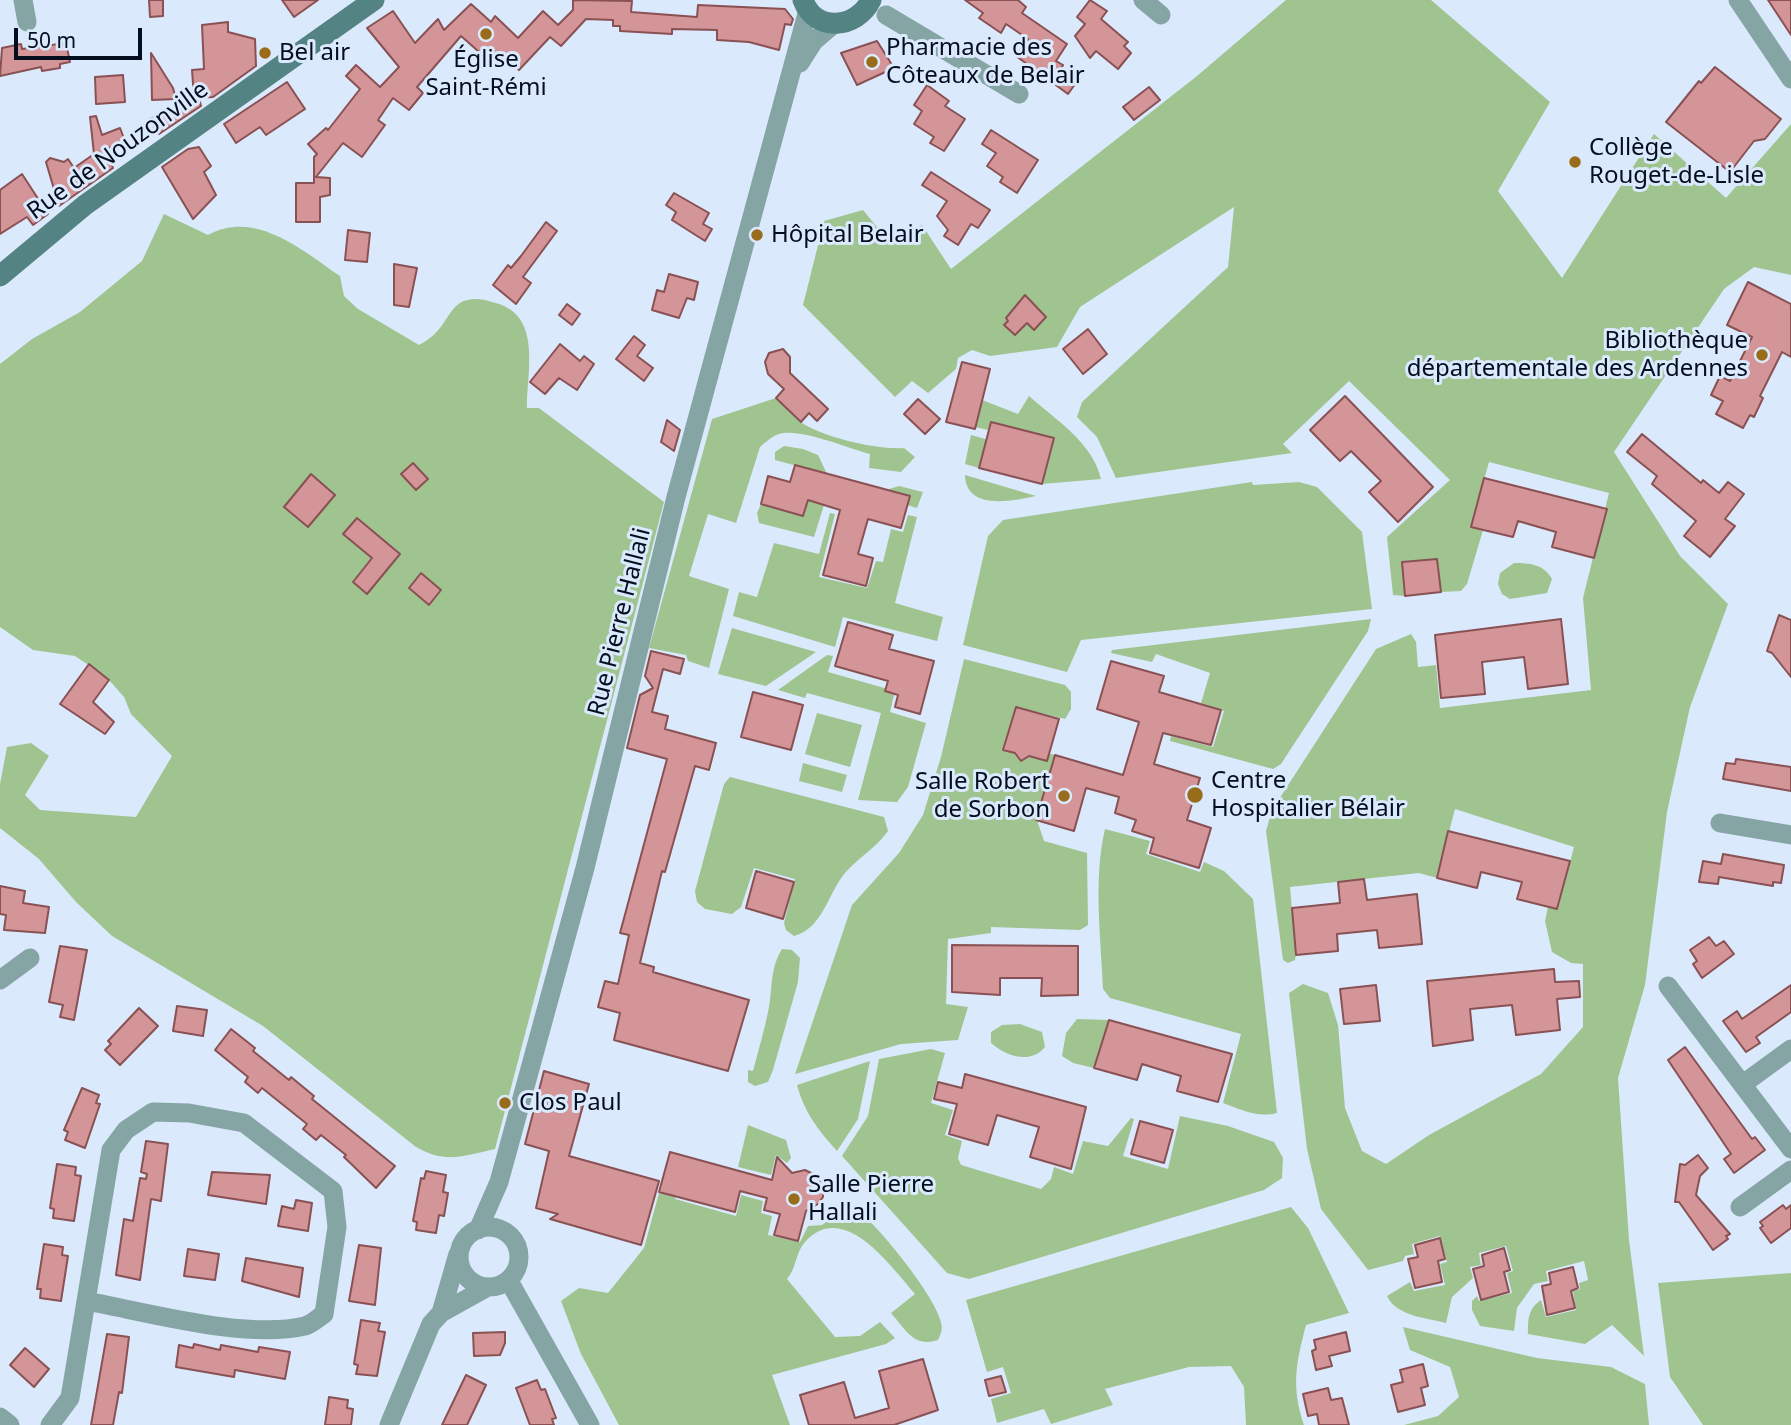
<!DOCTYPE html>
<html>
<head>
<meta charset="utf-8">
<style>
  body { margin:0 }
  #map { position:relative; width:1791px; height:1425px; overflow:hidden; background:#dbe9fd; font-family:"Noto Sans",sans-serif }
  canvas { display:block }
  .scale { position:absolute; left:14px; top:28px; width:128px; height:32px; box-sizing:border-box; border:4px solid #040e1e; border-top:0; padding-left:9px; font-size:21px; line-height:24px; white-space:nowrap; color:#040e1e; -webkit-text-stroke:5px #dbe9fd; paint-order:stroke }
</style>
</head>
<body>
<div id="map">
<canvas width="1791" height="1425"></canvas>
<div class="scale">50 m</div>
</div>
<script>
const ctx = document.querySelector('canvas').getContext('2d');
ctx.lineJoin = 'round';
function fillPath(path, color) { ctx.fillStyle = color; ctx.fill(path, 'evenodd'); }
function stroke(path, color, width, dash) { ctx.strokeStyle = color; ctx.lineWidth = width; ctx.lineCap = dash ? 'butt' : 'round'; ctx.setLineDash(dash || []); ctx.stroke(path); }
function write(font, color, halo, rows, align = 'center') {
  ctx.font = font + ' "Noto Sans",sans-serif'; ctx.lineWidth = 6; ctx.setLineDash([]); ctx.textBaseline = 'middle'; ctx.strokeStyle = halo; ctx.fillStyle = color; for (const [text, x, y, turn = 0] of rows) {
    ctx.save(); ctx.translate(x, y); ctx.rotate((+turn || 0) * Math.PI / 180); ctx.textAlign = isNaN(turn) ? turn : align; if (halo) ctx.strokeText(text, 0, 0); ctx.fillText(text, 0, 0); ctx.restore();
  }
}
fillPath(new Path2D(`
  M1286,0H1431L1550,102L1498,191L1562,278L1654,134L1726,198L1791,124V275L1754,267L1724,289L1614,452L1680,556L1728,604L1690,707L1667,812L1645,985L1618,1078L1629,1240L1644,1356L1612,1325L1585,1344L1528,1334C1528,1319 1528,1309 1541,1300L1546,1317L1576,1310L1573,1291L1580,1289L1579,1283L1588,1280L1584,1261L1546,1271L1548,1281L1534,1284L1517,1308L1514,1331L1480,1326L1472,1310V1301L1477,1296L1479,1301L1512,1293L1507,1273L1513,1271L1506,1246L1479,1253L1481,1265L1470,1267L1473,1278L1452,1297L1446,1323C1427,1318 1396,1316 1387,1296L1410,1282L1414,1291L1445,1285L1440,1264L1447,1262L1440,1236L1412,1244L1414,1254L1405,1256L1403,1261L1368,1270L1321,1209L1307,1149L1289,993L1303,984L1328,993L1338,1025L1345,1108L1362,1151L1386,1164L1429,1135L1541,1074L1583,1027V964L1571,963L1552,952L1545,921L1548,907L1558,909L1574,847L1455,809L1437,878L1419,873L1290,887L1296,955L1295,960L1288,963L1283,960L1266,831L1272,810L1376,649L1411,634L1416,642L1418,667L1436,665L1440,708L1591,690L1583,598L1609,493L1489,462L1471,526L1483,530L1467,584L1461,591L1441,592L1437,559L1403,562L1405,596L1393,595L1387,537L1450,480L1349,381L1283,444L1292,453L1116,478L1097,437L1077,417L1082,402L1228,267L1234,207L1080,307L1057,347L990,356L972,350L958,358L956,369L928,393L912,381L895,397L803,305L824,221L863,210L891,244L922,225L951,269L1197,76Z
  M164,214L208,235C255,209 302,250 340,276L344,296L358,309L419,345C445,332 446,312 460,303C470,297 482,299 492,302C543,313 527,370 527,408H539L664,502L495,1149C463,1156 446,1164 416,1147L263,1026L112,936L76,902L39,859L0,828V784L7,747L31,743L49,756L25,795L40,810L136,817L172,756L131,714L124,697L109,680L96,670L75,656L33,650L0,627V364L32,339L80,312L142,261Z
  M1029,396C1056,420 1093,443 1101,479L1042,484L1053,438L991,422L988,430L975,427L982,400L1018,414Z
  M776,398C784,405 791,414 799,421C821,437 877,450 904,448L915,457L901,472L869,468L870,454C848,448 805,430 783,433C774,434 766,442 760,447L736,523L708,514L689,576L729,589L709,668L688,661L686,655L649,648L712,419Z
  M971,435L989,440L979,468L965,464Z
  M784,446L803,449L818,455L827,474L775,460V452Z
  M965,475L1036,496C1012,501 966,511 965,475Z
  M1252,482L1253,485L1299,482L1317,487L1362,532L1372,609L1081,640L1067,672L963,645L988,536L1003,520Z
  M899,486L923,492L917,508L907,505L886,490Z
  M808,500L824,505L814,537L759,523L757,513L761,504L803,516Z
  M830,513L835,514L819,577L867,588L876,561L883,562L891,529L903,532L908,515L917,517L895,603L943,617L937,641L843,617L835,647L733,616L739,592L757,597L774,543L819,554Z
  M1514,563C1529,563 1544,564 1552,579L1547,593L1510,599L1502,594L1498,584L1500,573Z
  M1371,619L1368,631L1281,764L1273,769L1170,741L1171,736L1213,747L1224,711L1201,703L1210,673L1156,654L1152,662L1111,653L1112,650Z
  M732,628L816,652L766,686L718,674Z
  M827,655L833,656L828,672L895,691L890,712L926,723L908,787L897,802L858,800L881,713L807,693L805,698L778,690Z
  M964,659L1065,685L1071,692V709L1065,719L1016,707L1003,749L1015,753L1021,761L1029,756L1040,759L1043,752L1055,755L1037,820L1044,841L1087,853L1088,925L1080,930L991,927V933L948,939L946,1004L968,1007L958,1040L901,1044L795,1074L852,905L899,853L923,815L941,757Z
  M817,713L862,725L850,767L805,754Z
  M803,763L847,775L842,792L799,781Z
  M730,777L884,817L888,831C876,848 858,858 845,873C827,895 823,928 794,936L786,930L784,923L795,879L754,868L741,907L732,914L705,909L697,902L695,891L724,784Z
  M1105,829L1150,841L1146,854L1200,872L1204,862L1224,871L1253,899L1277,1113C1258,1118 1241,1110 1223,1103L1241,1034L1110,998L1103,989C1101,937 1093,880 1105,829Z
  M782,949L792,950L800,958L798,982L773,1070L768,1082L755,1086L748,1082V1070L753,1071C758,1051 764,1032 768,1012C773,990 769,970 782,949Z
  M1077,1019L1109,1020L1094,1068L1073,1063L1062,1056L1066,1033Z
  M1020,1024L1042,1032L1045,1047C1030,1065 1006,1056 991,1043V1032L1002,1025Z
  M931,1049L945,1053L931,1103L953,1110L945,1135L962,1141L958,1158L961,1165L1041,1189L1051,1179L1054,1167L1073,1174L1083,1141L1108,1146L1131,1118L1134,1119L1123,1156L1168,1169L1180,1116L1228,1126L1274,1142L1283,1158L1282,1178L1264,1190L969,1279L947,1273L842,1156L868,1116L879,1059Z
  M870,1061L858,1119L837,1151C818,1130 804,1112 797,1085Z
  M748,1125L786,1140L791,1158L787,1163L776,1155L771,1175L738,1167Z
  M662,1182L678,1187L675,1199L736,1216L741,1195L763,1201L761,1213L772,1216L768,1235L800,1242L808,1226L822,1225L844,1209C849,1210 856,1211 860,1213C880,1227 934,1296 940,1319C943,1328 942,1332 938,1340C914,1348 906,1330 891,1313L915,1294C891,1267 844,1199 805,1242C795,1253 797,1267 787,1279L835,1337L860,1336L880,1322L895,1338L886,1344L772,1375L790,1425H619L581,1354L561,1301L579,1288L608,1293L644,1248Z
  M1291,1207L1308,1228L1349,1313L1306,1325C1296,1364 1291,1386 1304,1425H1246L1244,1387L1231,1366L1189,1367L1105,1389L1113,1405L1051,1424L1044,1409L997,1423L991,1399L1011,1393L1003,1367L987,1372L966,1300Z
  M1791,1273V1425H1703L1670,1377L1658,1283Z
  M1403,1327L1537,1358L1611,1367L1645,1384L1649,1425H1404L1438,1416L1459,1397L1450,1367L1410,1350Z`), '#a0c490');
const building = new Path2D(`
  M149,0H163V16L150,17Z
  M282,0H318L294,17Z
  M573,0L632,1L631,12L697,17L698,5L785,9L793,19L791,25L785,24L779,50L749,42L717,40V30L672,29V34L620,31V26H613V20L586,19L561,46L550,37L519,70L507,58L496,67L461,36L417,87L423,93L409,110L393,98L378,120L385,125L362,157L343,143L316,177L330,178V195L320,197V222H296V183H314V157L317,154L308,144L326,128L328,130L360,89L346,76L356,65L380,87L399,67L367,28L393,11L415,43L438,19L444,30L471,4L491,22L495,16L518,38L543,11L558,25L573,10Z
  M965,0H1018L1026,7L1022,13L1067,44L1056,61L1063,65L1061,69L1078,80L1068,94L1016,56L1028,39L1006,24L1001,33L979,18L983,13Z
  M1090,0L1107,11L1101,19L1128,42L1124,46L1131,53L1118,69L1096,51L1090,58L1075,36L1085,24L1077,17Z
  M1768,0H1791V35Z
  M228,22V32L255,39L256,66L213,97L194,98L192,70L204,69L202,25Z
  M877,41L894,68L857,85L841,53Z
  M66,43L70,62L60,64V68L42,71L41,67L0,76L2,48L21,44L22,49Z
  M151,53L173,88L176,99L152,100Z
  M1715,67L1781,119L1765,139L1754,141L1730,172L1666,122L1699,81L1701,83Z
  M123,75L125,102L96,104L95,77Z
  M287,82L305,109L266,135L260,127L236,143L224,124Z
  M927,85L949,101L945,106L965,119L944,151L930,143L934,137L914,124L922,111L914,105Z
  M1149,87L1160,100L1134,120L1123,107Z
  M200,102L201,106L159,134L149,119Z
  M96,116L102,135L120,128L125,141L107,149L113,168L59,206L46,162L50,158L64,162L68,159L74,168L94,154L90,117Z
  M991,130L1038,160L1017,193L1000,182L1003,177L987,166L996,153L982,144Z
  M199,147L211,166L204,172L216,195L193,219L162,167L188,149Z
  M931,172L990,210L978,228L971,224L958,245L944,236L948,230L937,216L947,201L922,185Z
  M22,174L48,214L33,225L27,217L0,234V190Z
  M674,193L709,213L703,224L712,229L705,241L672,220L676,212L666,205Z
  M546,222L557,231L523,277L531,283L516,304L493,285L508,265L511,268L521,256Z
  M348,230L370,233L367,262L345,260Z
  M394,264L417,268L409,307L394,305Z
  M669,274L698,282L694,300L687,298L679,318L652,310L657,290L664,292Z
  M1748,282L1791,304V357L1782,352L1760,396L1763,398L1754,417L1750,415L1743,428L1716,414L1723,401L1711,395L1720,376L1730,381L1752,337L1727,325Z
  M1025,295L1046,317L1034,330L1027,323L1015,335L1004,325L1008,321L1006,318Z
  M567,304L580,314L572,325L559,315Z
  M1088,329L1107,354L1083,374L1063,349Z
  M634,336L645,345L637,356L653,368L644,381L616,359Z
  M560,344L580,361L584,356L594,364L577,390L559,378L545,394L530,382Z
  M783,349L790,357V373L828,409L817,421L809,413L801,422L776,398L784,389L768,374L765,362L769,353Z
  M962,362L990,369L975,429L946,422Z
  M1345,396L1433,487L1398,522L1369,492L1381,481L1351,451L1340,461L1310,430Z
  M918,399L940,419L925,434L904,414Z
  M667,420L680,430L674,451L661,442Z
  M991,422L1054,438L1042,484L979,468Z
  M1642,434L1701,483L1703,480L1719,493L1728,482L1744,494L1725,519L1735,526L1710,557L1684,536L1696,521L1652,484L1657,476L1627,452Z
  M413,463L428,479L416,490L401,474Z
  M795,465L910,496L901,528L868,519L858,554L873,558L866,586L823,575L840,510L808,500L803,516L761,504L768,476L790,482Z
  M311,474L335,495L308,527L284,507Z
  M1484,478L1607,509L1594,558L1552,547L1556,532L1518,521L1513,537L1471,527Z
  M357,518L400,554L367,594L353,582L372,558L343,534Z
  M1437,559L1441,592L1405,596L1402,562Z
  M421,573L441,590L429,605L409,588Z
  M1779,615L1791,620V677L1772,653L1767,651Z
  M1561,619L1568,684L1528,689L1524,657L1482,662L1485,694L1441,698L1435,635Z
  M848,622L893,635L889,649L934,661L920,714L895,707L898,695L885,691L888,681L835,666Z
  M651,651L684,659L680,674L663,669L652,712L668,716L665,729L716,743L709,770L695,766L665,872L662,871L640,963L654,967L653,972L749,1000L728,1071L614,1040L620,1013L598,1007L605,981L618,984L629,935L620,933L667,759L627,748L640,695L653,688L645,676Z
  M1111,661L1164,676L1159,692L1221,710L1211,745L1163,733L1154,764L1200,778L1187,820L1211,828L1199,868L1150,853L1154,838L1132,831L1136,820L1115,813L1119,797L1086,788L1074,831L1036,820L1055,755L1123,775L1139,722L1097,709Z
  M89,664L109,680L93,702L114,722L105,734L60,704Z
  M753,692L803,705L791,750L741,737Z
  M1016,707L1059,719L1047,761L1029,756L1021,761L1015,753L1003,750Z
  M1736,759L1791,767V791L1723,779L1726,763L1735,764Z
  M1448,831L1570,861L1557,909L1517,899L1522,882L1481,872L1477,888L1437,878Z
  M1723,854L1784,865L1781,883L1773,882V886L1719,877L1718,884L1699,882L1703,861L1721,864Z
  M756,871L794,882L783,919L746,908Z
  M1364,879L1367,900L1417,894L1422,944L1379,948L1377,930L1337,934L1338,951L1296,955L1292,908L1340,903L1338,882Z
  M0,886L25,891L23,903L49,907L45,933L4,930L6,915L0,914Z
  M1709,937L1716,946L1724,941L1734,954L1702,978L1693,964L1697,961L1690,950Z
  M952,945L1078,946V995L1041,996L1042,978H1000V995L952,992Z
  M60,946L87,950L74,1020L60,1017L63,1005L49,1002Z
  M1554,969L1555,982L1579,981L1580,997L1557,999L1560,1030L1516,1035L1512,1005L1470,1009L1473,1040L1433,1046L1427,981Z
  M1376,985L1380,1021L1344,1024L1340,989Z
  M1791,985V1012L1756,1037L1760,1043L1746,1052L1723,1021L1737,1011L1742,1019Z
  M177,1006L207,1010L203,1036L173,1031Z
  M139,1008L158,1026L120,1065L105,1050L111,1044L108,1041Z
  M1109,1020L1232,1054L1218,1102L1177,1091L1181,1076L1142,1064L1137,1080L1094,1068Z
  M231,1029L255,1048L253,1051L289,1080L291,1077L314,1096L312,1099L395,1166L376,1188L344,1157L346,1155L321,1135L316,1140L303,1129L307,1124L262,1088L258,1093L245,1082L248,1077L215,1050Z
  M1685,1047L1752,1139L1755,1137L1765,1150L1734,1173L1724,1159L1731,1154L1668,1060Z
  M544,1071L589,1084L569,1156L659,1181L641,1245L550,1219L558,1214L536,1208L549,1151L525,1144Z
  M965,1074L1086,1107L1071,1169L1030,1157L1039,1127L997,1115L988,1145L949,1134L957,1104L934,1099L938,1082L962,1088Z
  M82,1088L99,1095L96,1103L100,1104L85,1148L65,1140L68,1132L64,1130Z
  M1140,1121L1173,1130L1164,1163L1131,1154Z
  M146,1141L168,1144L161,1201L151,1199L140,1280L116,1275L124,1219L133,1221L140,1178L146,1179L147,1174L141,1172Z
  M670,1152L772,1180L777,1157L792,1173L805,1170L815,1175L823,1186V1197L818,1204L806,1211L798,1241L774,1235L780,1214L764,1210L767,1198L740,1191L735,1212L659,1192Z
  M1698,1155L1708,1168L1700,1176L1696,1195L1730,1234L1726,1236L1728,1239L1713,1250L1679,1202H1675L1680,1164L1685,1165Z
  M57,1164L76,1167L75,1175L81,1176L74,1221L53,1218L54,1209L50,1208Z
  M426,1171L446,1175L443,1192L448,1193L444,1216L439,1215L436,1233L416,1230L417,1222L413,1221L421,1178L424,1179Z
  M212,1172L270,1175L266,1204L208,1195Z
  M296,1200L312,1203L308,1231L278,1226L282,1206L294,1209Z
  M1783,1205L1786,1209L1791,1205V1228L1771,1243L1760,1228L1763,1226L1760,1222Z
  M1440,1238L1445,1259L1438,1261L1442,1282L1415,1288L1408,1259L1418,1257L1415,1245Z
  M44,1244L63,1247L62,1255L68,1256L61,1301L40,1298L41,1289H37Z
  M359,1245L381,1248L375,1305L349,1301Z
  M1504,1248L1510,1270L1504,1272L1509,1292L1481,1300L1473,1269L1484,1266L1482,1255Z
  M188,1249L219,1254L215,1280L184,1276Z
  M246,1258L303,1268L299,1297L242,1281Z
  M1573,1267L1578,1288L1571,1291L1575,1308L1547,1315L1542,1286L1551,1284L1549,1273Z
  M361,1320L380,1323L378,1331L385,1332L377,1376L356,1374L358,1365L354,1364Z
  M505,1332V1343L500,1355L474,1356L473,1333Z
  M1346,1332L1350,1351L1329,1356L1332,1366L1316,1370L1312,1351L1316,1349L1314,1340Z
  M107,1334L129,1337L122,1393L119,1392L113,1425H91Z
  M194,1344L220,1350L221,1345L258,1352L259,1347L290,1352L285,1379L235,1370L234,1377L176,1367L179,1345L193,1348Z
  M25,1348L49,1369L34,1387L10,1365Z
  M923,1359L938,1410L894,1425H809L800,1395L844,1382L855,1418L889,1408L879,1371Z
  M1423,1364L1428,1386L1421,1388L1425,1405L1398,1412L1391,1385L1403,1382L1400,1370Z
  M466,1375L486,1385L467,1425H442Z
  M1001,1376L1006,1392L989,1396L985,1380Z
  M537,1380L541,1390L545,1389L556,1418L552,1419L554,1425H530L516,1388Z
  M1328,1388L1331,1400L1342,1398L1349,1425H1319L1317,1414L1308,1416L1303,1394Z
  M329,1397L348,1400L347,1408L353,1409L351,1425H325Z`);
fillPath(building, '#d39597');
stroke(building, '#895154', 2);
stroke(new Path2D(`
  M23,0L27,22
  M1143,0L1161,15
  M1738,0L1791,79
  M886,15L1019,94
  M800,63L814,41L835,23
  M1720,823L1791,835
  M0,980L30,958
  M1668,986L1791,1149
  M1743,1084L1791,1049
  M1740,1207L1791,1170
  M459 1257a30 30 0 1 1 60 0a30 30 0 1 1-60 0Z
  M478,1230L499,1182L585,868L676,497L808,10
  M509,1281L590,1425
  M441,1313L458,1254
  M0,1417L10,1425
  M50,1425L70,1398L111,1150L126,1130L153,1112L189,1113L244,1123L333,1191L337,1227L324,1314C318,1318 312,1324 305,1326C246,1340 147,1312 86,1301
  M389,1425L431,1324L441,1313L486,1288`), '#85a4a4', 19);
stroke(new Path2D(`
  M803,0C815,33 857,29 871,0
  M0,276L85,205L374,0`), '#538383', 21);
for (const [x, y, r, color] of [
  [486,34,7,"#996c1b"],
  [265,53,7,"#996c1b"],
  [872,62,7,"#996c1b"],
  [1575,162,7,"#996c1b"],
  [757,235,7,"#996c1b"],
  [1762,355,7,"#996c1b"],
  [1195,795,9,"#996c1b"],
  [1064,796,7,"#996c1b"],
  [505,1103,7,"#996c1b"],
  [794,1199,7,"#996c1b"]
]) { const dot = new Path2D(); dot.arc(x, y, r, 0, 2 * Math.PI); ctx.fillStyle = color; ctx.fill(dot); stroke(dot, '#dbe9fd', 2.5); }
write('24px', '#040e1e', '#dbe9fd', [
  ["Pharmacie des",886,48],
  ["Côteaux de Belair",886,76],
  ["Bel air",279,53],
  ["Église",486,60,"center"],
  ["Saint-Rémi",486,88,"center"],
  ["Collège",1589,148],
  ["Rouget-de-Lisle",1589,176],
  ["Hôpital Belair",771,235],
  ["Bibliothèque",1748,341,"right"],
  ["départementale des Ardennes",1748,369,"right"],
  ["Centre",1211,781],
  ["Hospitalier Bélair",1211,809],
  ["Salle Robert",1050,782,"right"],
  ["de Sorbon",1050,810,"right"],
  ["Clos Paul",519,1103],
  ["Salle Pierre",808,1185],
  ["Hallali",808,1213]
], 'left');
write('24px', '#040e1e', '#dbe9fd', [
  ["Rue de Nouzonville",118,151,-36],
  ["Rue Pierre Hallali",620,622,-76]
]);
</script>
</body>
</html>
